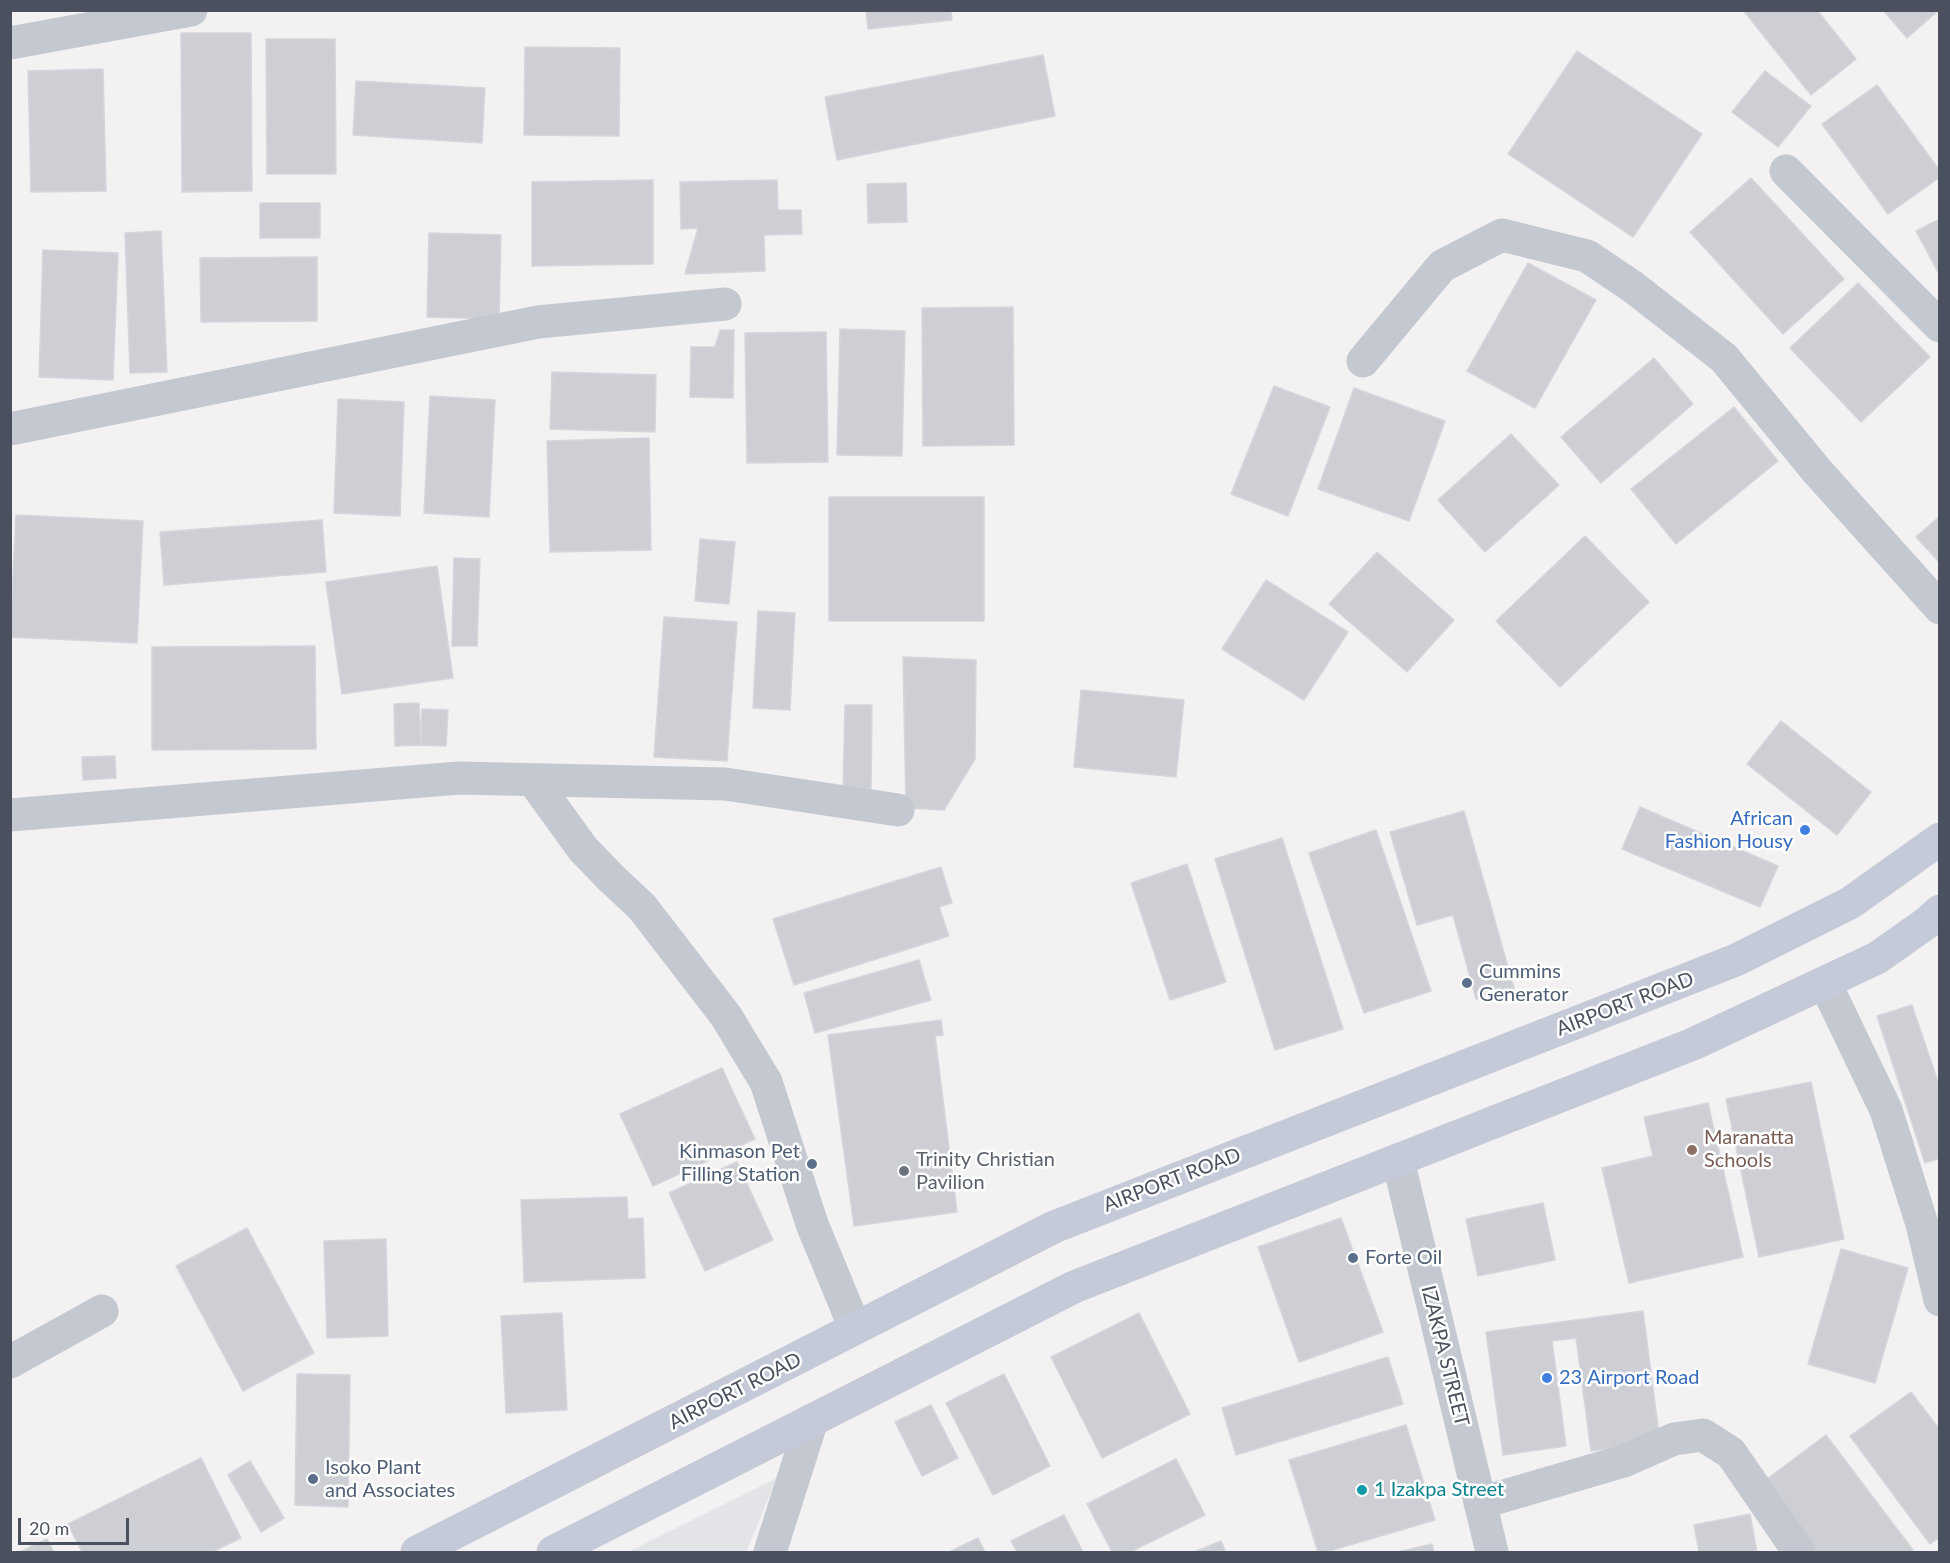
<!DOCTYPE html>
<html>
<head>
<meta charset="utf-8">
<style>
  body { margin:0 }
  #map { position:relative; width:1950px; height:1563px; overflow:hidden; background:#f3f1f1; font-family:Lato,sans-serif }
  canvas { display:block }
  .frame { position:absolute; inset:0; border:12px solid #4a505d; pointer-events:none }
  .scale { position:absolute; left:18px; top:1518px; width:111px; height:27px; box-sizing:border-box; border:3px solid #4a505d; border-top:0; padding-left:8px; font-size:18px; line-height:21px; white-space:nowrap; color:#4a505d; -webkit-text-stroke:4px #fff; paint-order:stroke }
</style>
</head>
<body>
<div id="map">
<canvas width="1950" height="1563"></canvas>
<div class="frame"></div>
<div class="scale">20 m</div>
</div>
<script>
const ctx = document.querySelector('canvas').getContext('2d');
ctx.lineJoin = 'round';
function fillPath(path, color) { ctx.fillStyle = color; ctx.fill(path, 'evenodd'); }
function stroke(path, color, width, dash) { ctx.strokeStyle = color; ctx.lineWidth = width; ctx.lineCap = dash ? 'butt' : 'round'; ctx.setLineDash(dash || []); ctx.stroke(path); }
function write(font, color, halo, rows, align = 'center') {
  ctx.font = font + ' Lato,sans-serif'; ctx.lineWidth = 5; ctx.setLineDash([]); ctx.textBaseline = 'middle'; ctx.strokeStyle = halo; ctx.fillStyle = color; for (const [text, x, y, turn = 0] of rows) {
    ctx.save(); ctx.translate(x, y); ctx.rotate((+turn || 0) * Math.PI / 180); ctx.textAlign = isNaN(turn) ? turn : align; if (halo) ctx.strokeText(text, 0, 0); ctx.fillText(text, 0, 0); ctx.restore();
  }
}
fillPath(new Path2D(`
  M777,1478L746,1552H628Z`), '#e3e4e8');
const building = new Path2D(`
  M866,10H951L952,20L868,29Z
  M1743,10H1817L1856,59L1811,95Z
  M1883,10H1939L1907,38Z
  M181,33H251L252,191L182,192Z
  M266,39H335L336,174H267Z
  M525,47L620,48L619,136L524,135Z
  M1577,51L1702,134L1633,237L1508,154Z
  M1043,55L1055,116L837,160L825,97Z
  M103,69L106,191L31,192L28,71Z
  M1765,71L1811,106L1778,147L1732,112Z
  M356,81L485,88L482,143L353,135Z
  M1877,85L1940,171V177L1888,214L1822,124Z
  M1751,178L1844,279L1783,334L1690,232Z
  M653,180V264L532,266V182Z
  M777,180L778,210H801L802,234L764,235L765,271L685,274L698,228L681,229L680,182Z
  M906,183L907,222L868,223L867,184Z
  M260,203H320V238H260Z
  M1940,219V276L1916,231Z
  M161,231L167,372L130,373L125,233Z
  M429,233L501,235L499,319L427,317Z
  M43,250L118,253L113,380L39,377Z
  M317,257V321L201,322L200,258Z
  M1528,263L1596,300L1535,408L1467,371Z
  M1858,283L1930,357L1861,422L1790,348Z
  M1013,307L1014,445L923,446L922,308Z
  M840,329L905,331L902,456L837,455Z
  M720,330H734L733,398L690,397L691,347H715Z
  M826,332L828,462L747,463L745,333Z
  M1654,358L1693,404L1601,483L1561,437Z
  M552,372L656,375L655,432L550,429Z
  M1274,386L1330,407L1288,516L1231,494Z
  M1354,388L1445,421L1409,521L1318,489Z
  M430,396L495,400L489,517L424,513Z
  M338,399L404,402L400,516L334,513Z
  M1734,407L1778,461L1676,544L1631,489Z
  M1511,434L1559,485L1485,552L1438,500Z
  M649,438L651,550L550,552L547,441Z
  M829,497H984V621H829Z
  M16,515L143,521L137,643L10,637Z
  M1940,516V563L1916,537Z
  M322,520L326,572L164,585L160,532Z
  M1585,536L1649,602L1560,687L1496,621Z
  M700,539L735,542L729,604L695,601Z
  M1377,552L1454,620L1407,672L1329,604Z
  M454,558L480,559L477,646H452Z
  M437,566L453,678L342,694L326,582Z
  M1266,580L1348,632L1304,700L1222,649Z
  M758,611L795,613L790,710L753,708Z
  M664,617L737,622L727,761L654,757Z
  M315,646L316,749L152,750V647Z
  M903,657L976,660L975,759L944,810L906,808Z
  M1081,690L1184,700L1176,777L1074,767Z
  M419,703L421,745L395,746L394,704Z
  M845,705H872L871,789H843Z
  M422,709L448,710L446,746L421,745Z
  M1781,721L1871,792L1837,835L1747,764Z
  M115,756L116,778L83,780L82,757Z
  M1640,807L1778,866L1760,907L1622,849Z
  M1464,811L1514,988L1476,999L1453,915L1417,925L1390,832Z
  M1376,830L1431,991L1364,1013L1309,853Z
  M1282,838L1343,1029L1275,1050L1215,859Z
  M1187,864L1226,982L1170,1000L1131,883Z
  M941,867L952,903L939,907L949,936L794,985L773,919Z
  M919,960L931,1000L815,1033L804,993Z
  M1912,1005L1940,1088V1158L1925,1163L1877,1016Z
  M941,1020L943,1035L935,1036L957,1212L854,1226L828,1035Z
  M722,1068L755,1139L653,1186L620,1114Z
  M1811,1082L1844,1239L1759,1257L1726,1099Z
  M1708,1103L1743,1257L1629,1283L1602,1168L1653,1156L1644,1117Z
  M737,1162L773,1240L705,1271L669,1193Z
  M627,1197L628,1219L643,1218L645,1278L524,1282L521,1200Z
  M1543,1203L1555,1260L1478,1276L1466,1219Z
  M1341,1218L1383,1332L1299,1362L1258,1247Z
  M247,1228L314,1353L243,1391L176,1266Z
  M386,1239L388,1336L327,1338L324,1241Z
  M1841,1249L1908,1268L1875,1383L1808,1364Z
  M1643,1311L1660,1442L1591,1451L1576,1338L1552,1341L1566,1446L1503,1455L1486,1332Z
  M562,1313L567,1410L506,1413L501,1316Z
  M1139,1313L1190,1414L1102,1458L1051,1357Z
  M1388,1357L1403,1404L1236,1455L1222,1408Z
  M297,1374L350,1375L348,1507L295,1505Z
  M1004,1374L1050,1466L993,1495L946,1403Z
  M1911,1392L1940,1430V1537L1930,1544L1850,1436Z
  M931,1405L958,1458L922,1476L895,1422Z
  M1406,1425L1435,1520L1326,1552H1318L1289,1460Z
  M1826,1435L1913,1550L1910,1552H1816L1763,1482Z
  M201,1458L241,1538L212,1552H82L68,1524Z
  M1176,1459L1205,1515L1130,1552H1112L1087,1504Z
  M250,1461L284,1518L261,1532L228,1475Z
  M1750,1514L1757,1552H1699L1694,1525Z
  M1064,1515L1083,1552H1017L1011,1541Z
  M978,1538L985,1552H949Z
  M47,1539L54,1552H20Z
  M1221,1541L1226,1552H1194Z
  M1432,1544L1434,1552H1397Z`);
fillPath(building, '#cecfd5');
stroke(building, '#d5d6dc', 1.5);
stroke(new Path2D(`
  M10,43L191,10
  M1786,171L1940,326
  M1363,361L1442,266L1502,235L1587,256L1633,287L1724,358L1817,471L1940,608
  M10,429L538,322L725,304
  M533,780L583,849L611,878L642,907L726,1016L766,1082L812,1224L855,1328
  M10,815L459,778L725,784L898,810
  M1825,983L1886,1110L1922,1224L1940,1300
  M1398,1160L1492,1552
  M10,1362L102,1311
  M1480,1503L1624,1461L1674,1439L1703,1435L1731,1453L1799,1552
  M770,1552L812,1420`), '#c3c8d1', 33);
stroke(new Path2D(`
  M417,1552L1054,1227L1736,960L1850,903L1940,839
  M553,1552L1074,1287L1693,1044L1877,958L1928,922L1940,911`), '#c5cad8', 33);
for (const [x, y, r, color] of [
  [1805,830,6,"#3f7fe0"],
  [1467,983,6,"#5c6f8a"],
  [1692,1150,6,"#8d6e63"],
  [812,1164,6,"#5c6f8a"],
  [904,1171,6,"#6b7280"],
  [1353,1258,6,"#5c6f8a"],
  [1547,1378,6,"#3f7fe0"],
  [313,1479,6,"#5c6f8a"],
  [1362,1490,6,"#0f9aa8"]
]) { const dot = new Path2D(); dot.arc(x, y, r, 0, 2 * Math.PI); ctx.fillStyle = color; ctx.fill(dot); stroke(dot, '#fff', 2); }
write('20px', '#366cbe', '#fff', [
  ["African",1793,819],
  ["Fashion Housy",1793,842],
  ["23 Airport Road",1559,1378,"left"]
], 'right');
write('20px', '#4e5e75', '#fff', [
  ["Cummins",1479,972],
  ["Generator",1479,995],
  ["Kinmason Pet",800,1152,"right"],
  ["Filling Station",800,1175,"right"],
  ["Forte Oil",1365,1258],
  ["Isoko Plant",325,1468],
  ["and Associates",325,1491]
], 'left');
write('20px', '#4a505d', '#fff', [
  ["AIRPORT ROAD",1625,1004,-21],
  ["AIRPORT ROAD",1172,1180,-21],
  ["IZAKPA STREET",1445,1356,76],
  ["AIRPORT ROAD",735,1391,-27]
]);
write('20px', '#785e54', '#fff', [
  ["Maranatta",1704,1138],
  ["Schools",1704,1161]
], 'left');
write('20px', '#5b616d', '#fff', [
  ["Trinity Christian",916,1160],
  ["Pavilion",916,1183]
], 'left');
write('20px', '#0d838f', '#fff', [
  ["1 Izakpa Street",1374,1490]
], 'left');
</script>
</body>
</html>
